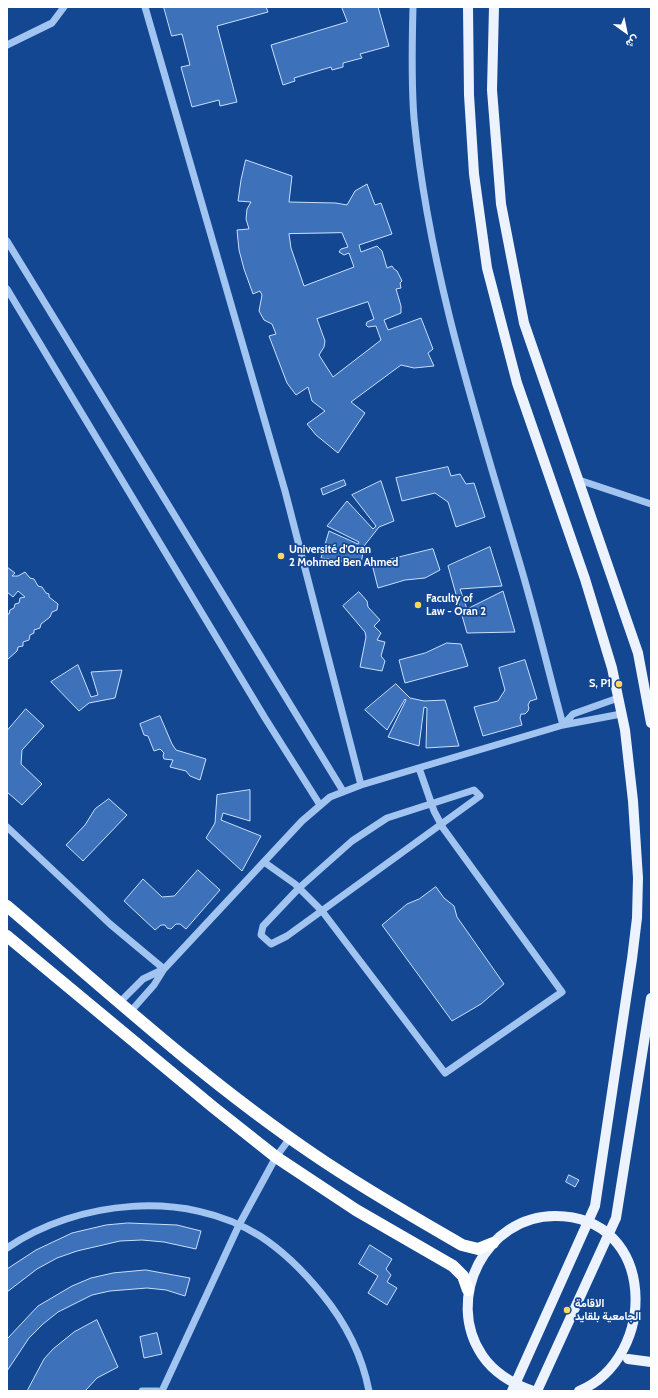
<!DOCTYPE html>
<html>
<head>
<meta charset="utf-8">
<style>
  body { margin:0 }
  #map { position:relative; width:658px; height:1398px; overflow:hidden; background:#144792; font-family:Cabin,Vazirmatn,sans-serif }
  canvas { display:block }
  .frame { position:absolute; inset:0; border:8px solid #fff; pointer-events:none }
  .north { position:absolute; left:606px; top:12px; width:40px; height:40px; -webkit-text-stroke:3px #144792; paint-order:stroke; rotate:147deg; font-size:11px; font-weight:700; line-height:16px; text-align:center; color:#fff }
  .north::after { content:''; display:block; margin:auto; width:14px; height:18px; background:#fff; clip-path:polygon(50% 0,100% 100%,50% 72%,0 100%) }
</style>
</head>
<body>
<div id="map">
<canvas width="658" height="1398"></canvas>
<div class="frame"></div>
<div class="north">ش</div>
</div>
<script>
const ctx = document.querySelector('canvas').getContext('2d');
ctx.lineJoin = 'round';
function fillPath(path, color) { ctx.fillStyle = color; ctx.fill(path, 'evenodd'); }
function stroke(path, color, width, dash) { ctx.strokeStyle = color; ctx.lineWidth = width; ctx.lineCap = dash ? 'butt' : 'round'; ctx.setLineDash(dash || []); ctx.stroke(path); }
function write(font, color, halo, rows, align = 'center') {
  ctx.font = font + ' Cabin,Vazirmatn,sans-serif'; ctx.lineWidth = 3.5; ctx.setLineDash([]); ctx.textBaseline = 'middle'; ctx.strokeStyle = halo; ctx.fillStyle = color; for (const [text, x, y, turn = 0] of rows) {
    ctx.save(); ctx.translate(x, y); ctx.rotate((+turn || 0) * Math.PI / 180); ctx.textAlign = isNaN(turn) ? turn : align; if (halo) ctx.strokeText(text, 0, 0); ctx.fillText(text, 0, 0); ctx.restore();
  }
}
const building = new Path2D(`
  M164,7H266L268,12L217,26L237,102L220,106L219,100L192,107L181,67L190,65L182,34L172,36Z
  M342,7H378L389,46L360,54L362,58L343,63V67L332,70L331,67L294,78L295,81L283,85L271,45L347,22Z
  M246,160L292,176L289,202L336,203L347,205L355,191L367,184L375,205L381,203L392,234L359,245L361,252L377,246L382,251L387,268L392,266L394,269L397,271L402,281L400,283L401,288L396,289L401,306V313L384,320L388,330L421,318L433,349L428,353L434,366L414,368L401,365L351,402L365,413L338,453L316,435L307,424L325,411L312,401L308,387L296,395L287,383L269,336L276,334L272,324L264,320L259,311L262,295L260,291L253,294L244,269L239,250L237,230L249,229L246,219L247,209L251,202L238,201L241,180ZM342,233L348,247L341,249L339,252L344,255L349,253L354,267L304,286L291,248L289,234ZM368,302L374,319L367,322L366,325L368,327L376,326L381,340L333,377L319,355L324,347L325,341L317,319Z
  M448,467L451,476L460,474L466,484L474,483L485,517L456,527L448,502L435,493L402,501L396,478Z
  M344,480L346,485L323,495L321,489Z
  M381,481L394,521L379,527L368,541L364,546L361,564L321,558L329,531L358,544L359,542L327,526L347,501L373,529L376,526L352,495Z
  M490,547L502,586L460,589L467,609L503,591L515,632L467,633L448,566Z
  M433,549L440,570L425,578L405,580L378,588L372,564Z
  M7,567L15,573L12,576H18L25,572L30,578L34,579L38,586L42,587L46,593L49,594V597L58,604L57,610L52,612L50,617L41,624L40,628L34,630V633L30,635L29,640L23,642V646L18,647L17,651L7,660V614H9L10,610L14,608L15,604L19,603L20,598L25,597L18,591L13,597L7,592Z
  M359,592L367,601L368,607L380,620L374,626L381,633L377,640L385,642L381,656L385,661L382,671L360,667L366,637L365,632L343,606Z
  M447,643L461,644L468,666L405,683L399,660L425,653Z
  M525,660L537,699L530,701L528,705L529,708L528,711L525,714H521L520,718L522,725L483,736L474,707L498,701L505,690L499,668Z
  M78,665L91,697L98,695L91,672L122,670L115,698L89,703L79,711L51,682Z
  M396,684L410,698L424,701L445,700L459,746L426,748L427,708L424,707L419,746L388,737L406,700L405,699L387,730L365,710Z
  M26,709L44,726L22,750L21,764L42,784L22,805L7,792V731Z
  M160,716L172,744L176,750L206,759L200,780L190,776L186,771L170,767L173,760L164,759L163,756L164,753L160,749L154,751L148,736L144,735L140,724Z
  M250,790V821L223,813L221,820L261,836L242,871L206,838L215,823L217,795Z
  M109,799L127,815L83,861L66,845L85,825L95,809Z
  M198,870L220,890L186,929L180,924H176L171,929L167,928L165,925H161L155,930L124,901L143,879L162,897L174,896Z
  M436,887L444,898L454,906L457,917L504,984L481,1004L452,1021L382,925L407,904L419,899Z
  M569,1175L579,1180L575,1187L566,1182Z
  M128,1223L177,1225L201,1231L196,1249L164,1242L142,1240L120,1241L77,1251L57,1258L37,1269L7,1292V1269L36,1250L72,1233L106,1225Z
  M370,1245L392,1259L386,1269L391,1275L387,1282L397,1288L387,1305L368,1293L378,1276L359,1264Z
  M146,1270L190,1278L185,1296L166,1290L147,1288L110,1291L92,1295L58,1312L43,1324L29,1338L7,1371V1339L38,1306L72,1286L91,1278L113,1273Z
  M97,1320L118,1367L97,1378L85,1391H27L44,1359L53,1349L74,1332Z
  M157,1333L162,1354L144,1358L140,1337Z`);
fillPath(building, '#3d71ba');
stroke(building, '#c9dffc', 1);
stroke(new Path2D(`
  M145,7L285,491L361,785
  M413,7C412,44 411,81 414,118C429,274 478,421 522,571C537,622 549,673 563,725
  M7,45L52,23L64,7
  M7,241L343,791
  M7,289L265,718L320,805
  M579,480L651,504
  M563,725L573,714L618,698
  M474,790L480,796L287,936L271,944L261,935L263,926L299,888L352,841L387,818Z
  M7,827L110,924L164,969
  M264,862L295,884L322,911L445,1073L562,992L443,828L434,811L419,768
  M120,1002L143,979L164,969
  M131,1011L154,985L164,969L302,821L330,797L361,785L563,725L621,714
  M7,1248C77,1200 186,1189 260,1236C283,1251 305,1273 322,1294C345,1322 362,1355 369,1391
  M142,1391H158
  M162,1391L239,1225L276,1157L290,1138`), '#a2c4f1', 7);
stroke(new Path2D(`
  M468,7L469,95L474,174L487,268L517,383L585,579L612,668L625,730L633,801L638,878L637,918L632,959L595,1206L512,1391
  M494,7L492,90L501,204L524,323L638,653L651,723
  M628,1359L651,1362
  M533,1391C513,1384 494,1373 482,1355C444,1298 486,1216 555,1216C658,1216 658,1358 579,1391
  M537,1391L616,1218L651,998`), '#ecf3ff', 10);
stroke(new Path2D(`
  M7,906C107,991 204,1080 313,1154C361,1187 412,1216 462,1245L478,1249L493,1243
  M7,936L213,1107L276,1157L356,1210L453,1266L463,1276L468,1290`), '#fff', 12);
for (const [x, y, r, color] of [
  [281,556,4,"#ffd762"],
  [418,605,4,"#ffd762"],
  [619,684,4,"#ffd762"],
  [567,1310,4,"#ffd762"]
]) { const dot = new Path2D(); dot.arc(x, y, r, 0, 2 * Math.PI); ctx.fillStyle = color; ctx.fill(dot); stroke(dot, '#144792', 1.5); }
write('bold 11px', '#fff', '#144792', [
  ["Université d'Oran",289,550],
  ["2 Mohmed Ben Ahmed",289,563],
  ["Faculty of",426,599],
  ["Law - Oran 2",426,612],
  ["S, P1",611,684,"right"],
  ["الاقامة",575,1304],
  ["الجامعية بلقايد",575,1317]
], 'left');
</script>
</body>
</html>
